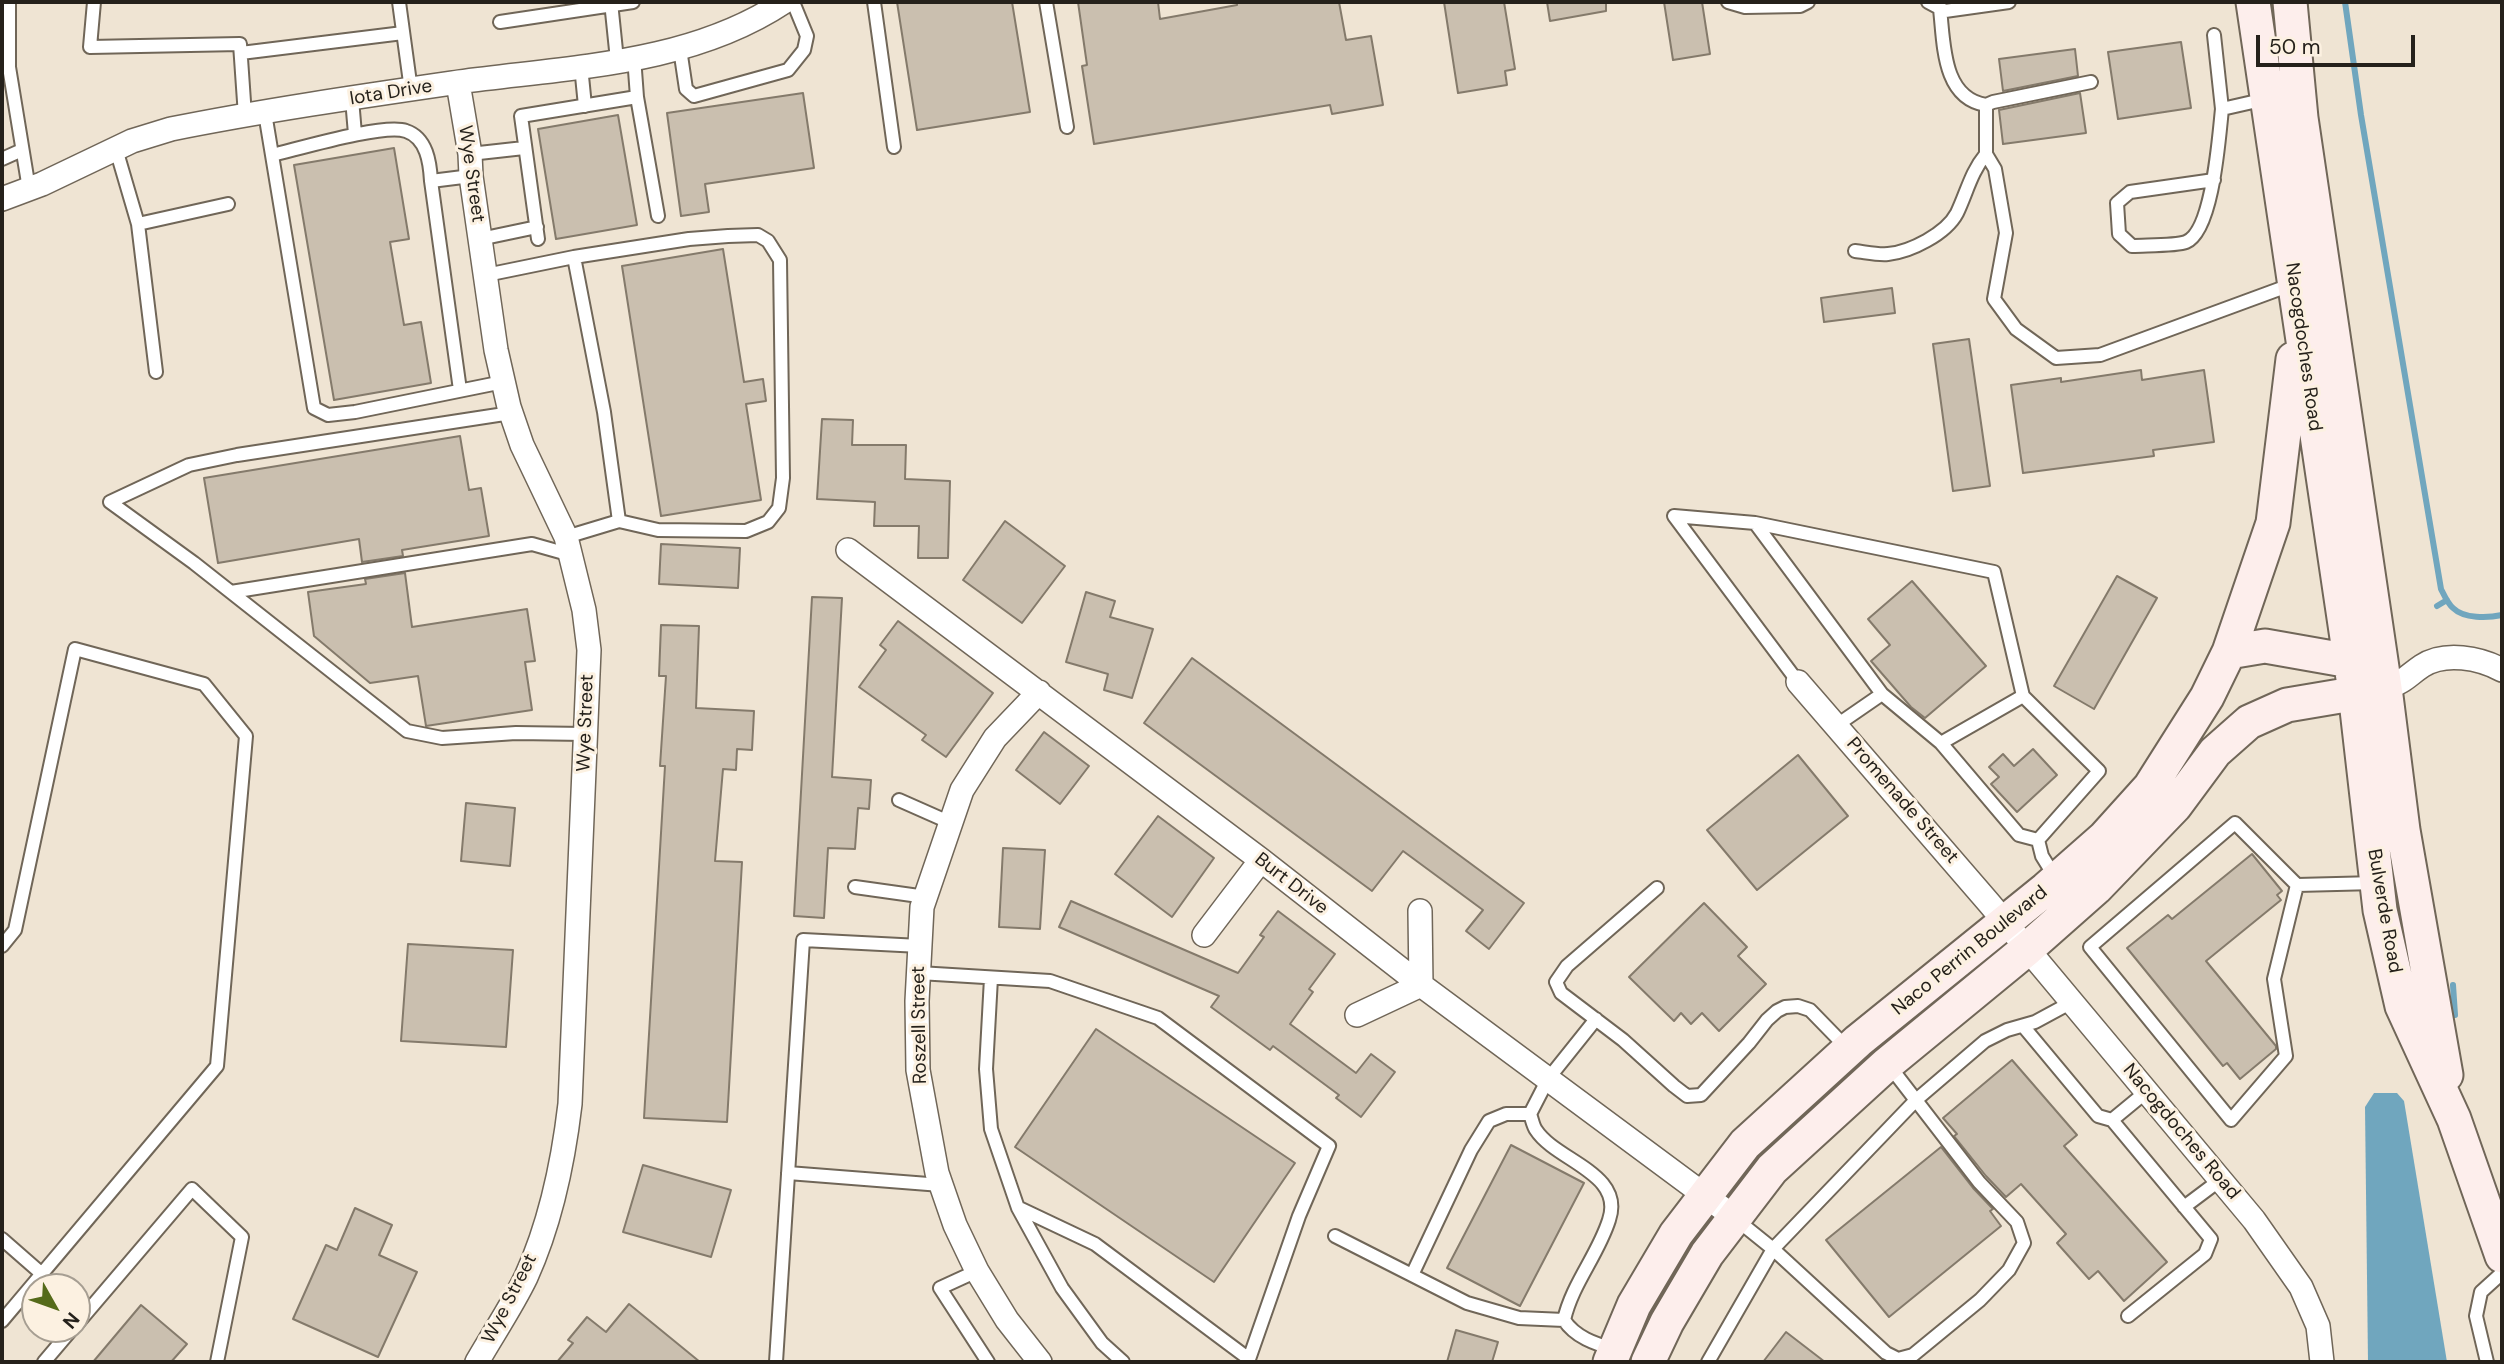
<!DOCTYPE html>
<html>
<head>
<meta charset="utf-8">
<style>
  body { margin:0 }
  #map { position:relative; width:2504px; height:1364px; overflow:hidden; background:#efe4d3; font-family:"DM Sans",sans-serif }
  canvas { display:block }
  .frame { position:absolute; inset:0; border:4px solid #25211b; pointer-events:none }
  .north { position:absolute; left:21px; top:1273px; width:70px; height:70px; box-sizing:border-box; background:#fcf1e1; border:2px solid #a69e92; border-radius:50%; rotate:130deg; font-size:19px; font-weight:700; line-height:28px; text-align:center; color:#25211b }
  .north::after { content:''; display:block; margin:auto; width:24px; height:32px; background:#556a19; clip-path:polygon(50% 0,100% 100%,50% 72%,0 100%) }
  .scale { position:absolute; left:2256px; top:35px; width:159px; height:32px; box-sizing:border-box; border:4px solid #25211b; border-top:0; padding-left:9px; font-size:21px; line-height:24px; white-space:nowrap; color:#25211b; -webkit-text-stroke:5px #fcf1e1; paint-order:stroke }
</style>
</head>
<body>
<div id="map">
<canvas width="2504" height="1364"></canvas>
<div class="frame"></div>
<div class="north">N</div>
<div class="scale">50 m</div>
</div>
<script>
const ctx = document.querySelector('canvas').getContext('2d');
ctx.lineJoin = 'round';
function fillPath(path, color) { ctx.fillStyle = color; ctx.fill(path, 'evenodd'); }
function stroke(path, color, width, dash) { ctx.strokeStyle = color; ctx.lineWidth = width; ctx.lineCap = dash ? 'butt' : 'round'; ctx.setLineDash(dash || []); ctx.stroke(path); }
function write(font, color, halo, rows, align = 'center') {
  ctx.font = font + ' "DM Sans",sans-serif'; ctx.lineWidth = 6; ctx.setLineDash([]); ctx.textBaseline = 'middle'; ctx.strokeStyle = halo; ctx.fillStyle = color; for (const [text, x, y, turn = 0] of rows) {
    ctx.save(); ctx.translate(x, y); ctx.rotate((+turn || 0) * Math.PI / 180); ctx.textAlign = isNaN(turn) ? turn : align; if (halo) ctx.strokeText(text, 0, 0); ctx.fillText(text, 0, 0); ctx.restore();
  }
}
fillPath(new Path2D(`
  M2374,1093H2397L2404,1101L2447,1362H2368L2365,1107Z`), '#70a6be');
stroke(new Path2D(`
  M2345,2L2361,115L2441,589C2444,595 2448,604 2453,608C2464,619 2488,618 2502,615
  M2437,606L2447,600
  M2453,985L2455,1015`), '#70a6be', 6);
const building = new Path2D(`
  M897,2H1012L1030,112L917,130Z
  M1078,2H1158L1160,19L1237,5V2H1339L1346,40L1371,36L1383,105L1332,114L1330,105L1094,144L1082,66L1087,65Z
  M1444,2H1504L1515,69L1505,71L1507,85L1458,93Z
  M1547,2H1606V11L1550,21Z
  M1664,2H1702L1710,54L1673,60Z
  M2181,42L2191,108L2118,119L2108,52Z
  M2075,49L2078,76L2003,91L1999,59Z
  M803,93L814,168L705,184L709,212L681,216L667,113Z
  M2080,93L2086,133L2003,144L1999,110Z
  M618,115L637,225L556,239L538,129Z
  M394,148L409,239L390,242L404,325L421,322L431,383L334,400L294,165Z
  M723,249L744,382L763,379L766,401L746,404L761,500L661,516L622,266Z
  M1892,288L1895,313L1824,322L1821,298Z
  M1969,339L1990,486L1953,491L1933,344Z
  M2141,370L2142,380L2204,370L2214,442L2153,450L2154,456L2023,473L2011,385L2061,378V382Z
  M822,419L853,420L852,445H906L905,479L950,481L948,558H918L919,526H874L875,502L817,499Z
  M460,436L469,490L481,488L489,536L402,550L403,556L362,562L359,539L218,563L204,478Z
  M1005,521L1065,566L1022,623L963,580Z
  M661,544L740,548L738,588L659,584Z
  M405,573L412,627L527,609L535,661L525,662L532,710L426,726L418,676L370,683L314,636L308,592L366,584L365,579Z
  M2117,576L2157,598L2094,709L2054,686Z
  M1912,581L1986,666L1925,718L1911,707L1871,661L1890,645L1868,619Z
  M1086,592L1115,601L1110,617L1153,629L1132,698L1104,690L1108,674L1066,662Z
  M812,597L842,598L832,777L871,780L869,809L858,808L855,849L828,848L824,918L794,916Z
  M898,621L993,693L946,757L922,740L926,735L859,687L886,650L880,645Z
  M661,625L699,626L696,708L754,711L752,750L737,749L736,770L723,769L715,861L742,862L727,1122L644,1118L665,766H660L666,676H659Z
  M1192,658L1524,903L1489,949L1466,931L1483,910L1403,851L1372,891L1144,723Z
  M1044,732L1089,766L1060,804L1016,770Z
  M2033,749L2057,775L2017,812L1991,784L1999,777L1989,767L2003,754L2014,766Z
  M1798,755L1848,816L1757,890L1707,830Z
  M466,803L515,808L510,866L461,861Z
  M1158,816L1214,858L1172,917L1115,874Z
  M1003,848L1045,850L1040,929L999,927Z
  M2252,854L2282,891L2277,895L2281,900L2206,961L2276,1046V1049L2240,1079L2227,1063L2223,1066L2127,948L2168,915L2172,919Z
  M1071,901L1238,973L1264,937L1260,935L1278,911L1335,954L1309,989L1313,992L1290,1024L1356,1073L1371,1054L1395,1072L1361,1117L1336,1098L1339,1095L1273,1046L1270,1050L1211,1007L1219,996L1059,927Z
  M1704,903L1747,947L1738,956L1766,984L1719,1031L1702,1013L1691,1024L1681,1013L1674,1021L1629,977Z
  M408,944L513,950L506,1047L401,1041Z
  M1096,1029L1295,1163L1214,1282L1015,1147Z
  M2012,1060L2077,1135L2064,1146L2167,1262L2124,1301L2098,1271L2089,1279L2057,1243L2066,1234L2021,1184L2006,1197L1986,1176L1954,1136L1957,1134L1943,1118Z
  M1511,1145L1584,1183L1520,1306L1447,1268Z
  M1941,1147L1973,1188L1993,1209L1990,1211L2001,1226L1889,1317L1826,1240Z
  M643,1165L731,1190L711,1257L623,1232Z
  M355,1208L392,1225L379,1255L417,1272L378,1357L293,1319L326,1245L337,1250Z
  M629,1304L700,1362H557L573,1343L568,1340L587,1317L606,1332Z
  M141,1305L187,1344L171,1362H93Z
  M1456,1330L1498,1342L1492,1362H1447Z
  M1786,1332L1825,1362H1763Z`);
fillPath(building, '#cabfaf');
stroke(building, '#847a6b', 2);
const lane = new Path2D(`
  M9,2V67L29,189
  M94,2L90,47L240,44L245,116
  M399,2L411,90
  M611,2L617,60
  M874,2L894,147
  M1046,2L1067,127
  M1728,2L1745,7L1800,6L1808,2
  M1928,2L1945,11L2009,2
  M1940,9C1944,43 1942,98 1986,105
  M500,22L633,2
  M2214,35L2222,109L2266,99
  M680,49L686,89L694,96L788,70L804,50L807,36L793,2
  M241,53L403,33
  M634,57L637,97L658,216
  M581,66L585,106
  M2091,82L1993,102L1986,105V154L1995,169L2006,233L1994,299L2016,329L2056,358L2100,355L2293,284
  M352,99L355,134
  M265,113L314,408L328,415L355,412L503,382
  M116,149L138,224L156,372
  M470,154L524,148
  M272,155C298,149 384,123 406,131C427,138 430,163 431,181L460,390
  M2,159L22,150
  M2214,180L2130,192L2117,203L2119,234L2132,246C2144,245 2176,246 2186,242C2213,231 2219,136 2222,109
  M431,181L471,176
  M138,224L228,204
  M480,239L537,227
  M538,239L521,116L637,97
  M1855,251C1865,252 1877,255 1888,254C1910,252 1946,234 1957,213C1967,192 1971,172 1986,154
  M486,275L574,257L689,239L728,236L758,235L768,241L780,260L783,478L779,508L768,522L746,531L658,530L619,521L604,412L574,257
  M511,413L237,455L189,465L110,502L194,563L407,731L442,738L516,733L585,734
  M1755,523L1994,572L2023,696
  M566,537L619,521
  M231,592L532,544L571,555
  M1798,682L1674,516L1755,523L1882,694
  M1837,725L1882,694L1941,743L2019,835L2038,840L2099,771L2023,696L1941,743
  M899,800L951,823
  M2038,840L2042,856L2055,877
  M2297,885L2274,979L2286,1056L2231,1120L2090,947L2235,823L2297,885L2376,883
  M855,887L926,897
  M1657,888L1567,966L1556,982L1561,993L1623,1040L1674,1086L1687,1096L1701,1095L1749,1043L1767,1020L1777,1011L1785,1007L1798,1006L1810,1010L1848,1049
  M2,946L15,930L75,649L204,684L246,736L217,1066L2,1321
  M919,973L1050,981L1158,1018L1329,1146L1299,1216L1248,1362
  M991,978L986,1069L991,1129L1018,1208L1062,1288L1102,1343L1123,1362
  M1596,1019L1548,1079L1530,1114C1532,1119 1533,1126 1536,1130C1556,1161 1625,1173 1609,1220C1598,1255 1572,1284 1564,1320C1575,1337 1595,1344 1614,1349
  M2023,1026L2098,1116L2112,1120L2211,1239L2205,1254L2128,1316
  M2112,1120L2146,1092
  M788,1173L941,1185
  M2184,1207L2220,1180
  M1019,1208L1095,1244L1249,1359
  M1737,1220L1773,1249L1886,1353L1898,1359L1913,1355L1980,1300L2009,1270L2024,1243L2017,1222L1979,1182L1888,1064
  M1335,1236L1467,1303L1519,1318L1564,1320
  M2,1239L42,1274
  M977,1271L940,1288L988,1362
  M1412,1275L1471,1150L1489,1121L1506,1114H1530
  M77,1324L192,1189L242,1237L217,1362
  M44,1362L72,1329
  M776,1362L803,940L920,946
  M1708,1362L1773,1249L1916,1100L1985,1041L2007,1030L2035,1022L2072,1002
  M2487,1362L2476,1316L2481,1292L2502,1273`);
const street = new Path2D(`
  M458,83L470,154L471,176L496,350L509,407L522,445L566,537L584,610L589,650L570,1104C563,1164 551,1222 526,1277C512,1306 493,1334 477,1362
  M2,199L42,184L132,141L171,129C266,110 363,96 459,82C569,67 689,65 784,2
  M848,550L1261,860L1421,985L1734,1217
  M1798,682L1989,903L2254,1220L2301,1287L2318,1326L2322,1362
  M2385,688C2405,682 2407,676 2422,666C2445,651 2480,658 2502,670
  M1039,692L995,738L962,790L922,907L917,1001L918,1070L937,1173L955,1225L977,1271L1007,1320L1040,1362
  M1204,935L1261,860
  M1357,1015L1421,985L1420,911`);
const secondary = new Path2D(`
  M2253,2L2355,692L2380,910L2402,1006L2454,1119L2502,1256
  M2290,2L2301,118L2385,688L2403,830L2446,1075
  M2229,652L2273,523L2293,359
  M1610,1362L1634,1305L1676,1234L1745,1144L1858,1041L2046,889L2104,838L2150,787L2207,697L2229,652L2265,646L2350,661L2371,660
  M1648,1362L1667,1322L1707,1254L1772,1169L1887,1064L2027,949L2096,888L2175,806L2215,752L2249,722L2287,705L2376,690`);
stroke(lane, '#706658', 16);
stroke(street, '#706658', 26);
stroke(secondary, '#706658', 37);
stroke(lane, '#fff', 12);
stroke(street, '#fff', 23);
stroke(secondary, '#fdeeec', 33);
write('19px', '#25211b', '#fcf1e1', [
  ["Iota Drive",391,93,-9],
  ["Wye Street",471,174,82],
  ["Nacogdoches Road",2303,347,82],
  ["Wye Street",586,723,-88],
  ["Promenade Street",1902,801,49],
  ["Burt Drive",1291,884,38],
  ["Bulverde Road",2384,911,80],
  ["Naco Perrin Boulevard",1970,951,-39],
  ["Roszell Street",920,1025,-91],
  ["Nacogdoches Road",2181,1132,50],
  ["Wye Street",510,1299,-63]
]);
</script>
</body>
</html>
